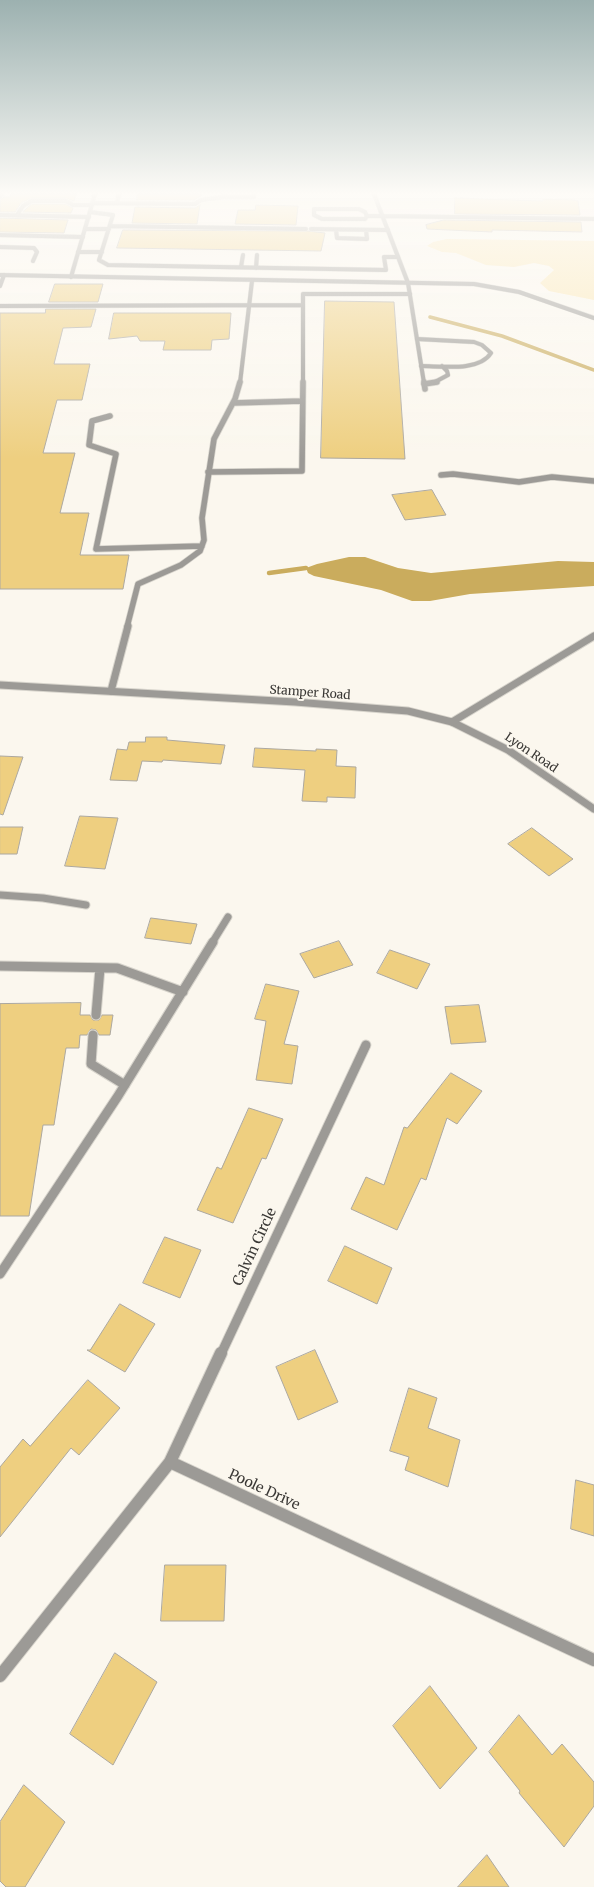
<!DOCTYPE html>
<html>
<head>
<meta charset="utf-8">
<style>
  body { margin:0 }
  canvas { display:block; background:#fbf7ee }
</style>
</head>
<body>
<canvas width="594" height="1887"></canvas>
<script>
const ctx = document.querySelector('canvas').getContext('2d');
ctx.lineJoin = 'round';
function fillPath(path, color) { ctx.fillStyle = color; ctx.fill(path, 'evenodd'); }
function stroke(path, color, width, dash) { ctx.strokeStyle = color; ctx.lineWidth = width; ctx.lineCap = dash ? 'butt' : 'round'; ctx.setLineDash(dash || []); ctx.stroke(path); }
function write(font, color, halo, rows, align = 'center') {
  ctx.font = font + ' Merriweather,serif'; ctx.lineWidth = 4; ctx.setLineDash([]); ctx.textBaseline = 'middle'; ctx.strokeStyle = halo; ctx.fillStyle = color; for (const [text, x, y, turn = 0] of rows) {
    ctx.save(); ctx.translate(x, y); ctx.rotate((+turn || 0) * Math.PI / 180); ctx.textAlign = isNaN(turn) ? turn : align; if (halo) ctx.strokeText(text, 0, 0); ctx.fillText(text, 0, 0); ctx.restore();
  }
}
fillPath(new Path2D(`
  M447,239L594,241V300L549,291L540,283L554,270L549,266L534,263L514,267L486,265L456,253L442,252L427,246L433,242Z`), '#fbe6b0');
fillPath(new Path2D(`
  M349,557H365L398,568L431,573L558,561L594,562V586L470,594L430,601H412L381,590L314,576L308,573L306,568L317,564Z`), '#caac5d');
stroke(new Path2D(`
  M430,317L502,336L594,370`), '#caac5d', 3.5);
stroke(new Path2D(`
  M269,573L306,568`), '#caac5d', 4.5);
const building = new Path2D(`
  M11,194H76L74,201L66,198H31L21,203L15,212H0V200L4,197H10Z
  M138,194H201V196L194,200H137Z
  M455,198L543,201V199L574,200L578,201L580,215L455,214Z
  M32,204H65L73,208L71,213L23,212Z
  M200,205L197,224L132,223L135,207L195,208Z
  M256,205L298,206L296,225L235,224L238,210H255Z
  M0,218L68,220L64,233L0,232Z
  M444,220L581,222L582,232L492,230V232L427,229L426,225Z
  M123,230L308,231L325,233L321,251L117,248Z
  M55,284H103L98,302H49Z
  M325,301L394,302L405,459L321,458Z
  M46,309H96L91,327L63,328L54,364H90L82,400H57L43,453H75L60,513H89L80,555H129L123,589H0V313H45Z
  M114,313H231L229,339L212,340L211,350H163L165,341H140L137,336L109,339Z
  M432,490L446,515L405,520L392,495Z
  M146,737H167V740L225,745L221,764L163,760L162,762L142,761L137,781L110,780L117,749L127,750L129,742H145Z
  M255,748L316,751V749L337,750L336,766L356,767L355,798L327,797V802L302,801L305,770L253,767Z
  M0,756L23,757L3,815L0,814Z
  M80,816L118,818L105,869L65,866Z
  M0,827H23L17,854H0Z
  M532,828L573,859L549,876L508,844Z
  M151,918L197,924L191,944L145,938Z
  M339,941L353,965L314,978L300,954Z
  M390,950L430,964L417,989L377,973Z
  M266,984L299,991L284,1044L298,1046L292,1084L256,1080L266,1021L255,1019Z
  M81,1003L80,1015H90L93,1020H99L102,1015H113L110,1035H99L96,1030L91,1029L87,1035H80L79,1048H66L54,1125H43L29,1216H0V1004Z
  M479,1005L486,1042L451,1044L445,1007Z
  M451,1073L482,1091L457,1124L447,1118L426,1180L421,1178L397,1230L351,1209L366,1177L384,1185L404,1127L407,1128Z
  M249,1108L283,1119L266,1159L262,1158L233,1223L197,1210L217,1167L221,1169Z
  M165,1237L201,1250L180,1298L143,1283Z
  M345,1246L392,1268L377,1304L328,1281Z
  M120,1304L155,1324L125,1372L87,1350H90Z
  M315,1350L338,1402L298,1420L276,1367Z
  M88,1380L120,1408L79,1455L71,1448L0,1537V1467L23,1439L30,1446Z
  M409,1388L437,1398L428,1428L460,1440L448,1487L405,1470L409,1457L390,1451Z
  M576,1480L594,1485V1536L571,1529Z
  M165,1565H226L224,1621H161Z
  M115,1653L157,1682L113,1765L70,1734Z
  M430,1686L477,1748L440,1789L393,1726Z
  M519,1715L552,1755L562,1744L594,1782V1806L564,1847L519,1793L520,1791L489,1752Z
  M24,1785L65,1822L25,1887H6L0,1881V1822Z
  M487,1855L509,1887H458Z`);
fillPath(building, '#eecf80');
stroke(building, '#aca8a0', 1);
const serviceFar3 = new Path2D(`
  M0,197L2,194
  M224,197H254V194
  M93,203L195,204L201,200L224,197V194
  M117,203L119,194
  M314,209H359L365,212L367,216L365,219H322L314,215Z
  M90,212L113,215L99,260L108,265L386,270L384,257H398
  M0,215L89,217
  M17,215L23,206L31,201H66L73,205H92
  M367,216H383
  M110,226L306,229
  M85,229H109
  M311,229L388,230
  M336,230L337,238L367,239L366,230
  M0,235L83,237
  M0,247L34,248L37,252L33,261
  M78,252H102
  M241,267L243,255
  M256,268L257,255
  M0,286L4,275
  M0,306L303,305V294H410
  M417,339L474,342L482,345L491,353C479,372 441,366 421,366
  M240,383L252,281
  M303,383V305
  M433,383L448,375L447,371L442,366`);
const serviceFar2 = new Path2D(`
  M424,384L437,382
  M233,403L302,401
  M110,416L92,421L89,445L116,454L96,549L202,546
  M208,472L302,471L303,382
  M441,475L453,474L519,482L552,477L594,481
  M127,627L138,584L181,565L200,551L204,540L202,518L214,439L235,399L240,382`);
const serviceFar1 = new Path2D(`
  M111,691L128,626
  M0,895L43,898L86,905
  M212,943L228,917`);
const service = new Path2D(`
  M0,966L117,968L183,992
  M96,1015L100,968
  M93,1035L91,1064L125,1085
  M0,1274L118,1096L213,942`);
const minorFar4 = new Path2D(`
  M374,194L408,283L424,383
  M383,216L594,219
  M71,277L95,194`);
const minorFar3 = new Path2D(`
  M424,382L425,389`);
const minorFar2 = new Path2D(`
  M452,722L508,750L594,809`);
const minorFar1 = new Path2D(`
  M221,1354L366,1045`);
const minor = new Path2D(`
  M170,1462L594,1660
  M0,1676L170,1462L221,1353`);
const tertiaryFar1 = new Path2D(`
  M0,275L474,284L519,292L594,318`);
const tertiary = new Path2D(`
  M0,685L295,702L408,711L452,722L594,636`);
stroke(serviceFar3, '#d8d5cd', 5);
stroke(serviceFar2, '#d8d5cd', 7);
stroke(serviceFar1, '#d8d5cd', 9);
stroke(service, '#d8d5cd', 11);
stroke(minorFar4, '#d8d5cd', 5);
stroke(minorFar3, '#d8d5cd', 7);
stroke(minorFar2, '#d8d5cd', 9);
stroke(minorFar1, '#d8d5cd', 11);
stroke(minor, '#d8d5cd', 14);
stroke(tertiaryFar1, '#d8d5cd', 5);
stroke(tertiary, '#d8d5cd', 9);
stroke(serviceFar3, '#9c9a96', 4);
stroke(serviceFar2, '#9c9a96', 5.5);
stroke(serviceFar1, '#9c9a96', 7);
stroke(service, '#9c9a96', 9);
stroke(minorFar4, '#9c9a96', 4);
stroke(minorFar3, '#9c9a96', 5.5);
stroke(minorFar2, '#9c9a96', 7);
stroke(minorFar1, '#9c9a96', 9);
stroke(minor, '#9c9a96', 12);
stroke(tertiaryFar1, '#9c9a96', 4);
stroke(tertiary, '#9c9a96', 7);
const sky = ctx.createLinearGradient(0, 0, 0, 459);
sky.addColorStop(0, '#9cb1b0');
sky.addColorStop(0.42, '#fdfbf7');
sky.addColorStop(1, '#fdfbf700');
ctx.fillStyle = sky;
ctx.fillRect(0, 0, 594, 459);
write('12px', '#3a3835', '#fbf7ee', [
  ["Stamper Road",310,693,4],
  ["Lyon Road",531,753,34]
]);
write('14px', '#3a3835', '#fbf7ee', [
  ["Calvin Circle",255,1247,-65],
  ["Poole Drive",264,1490,25]
]);
</script>
</body>
</html>
